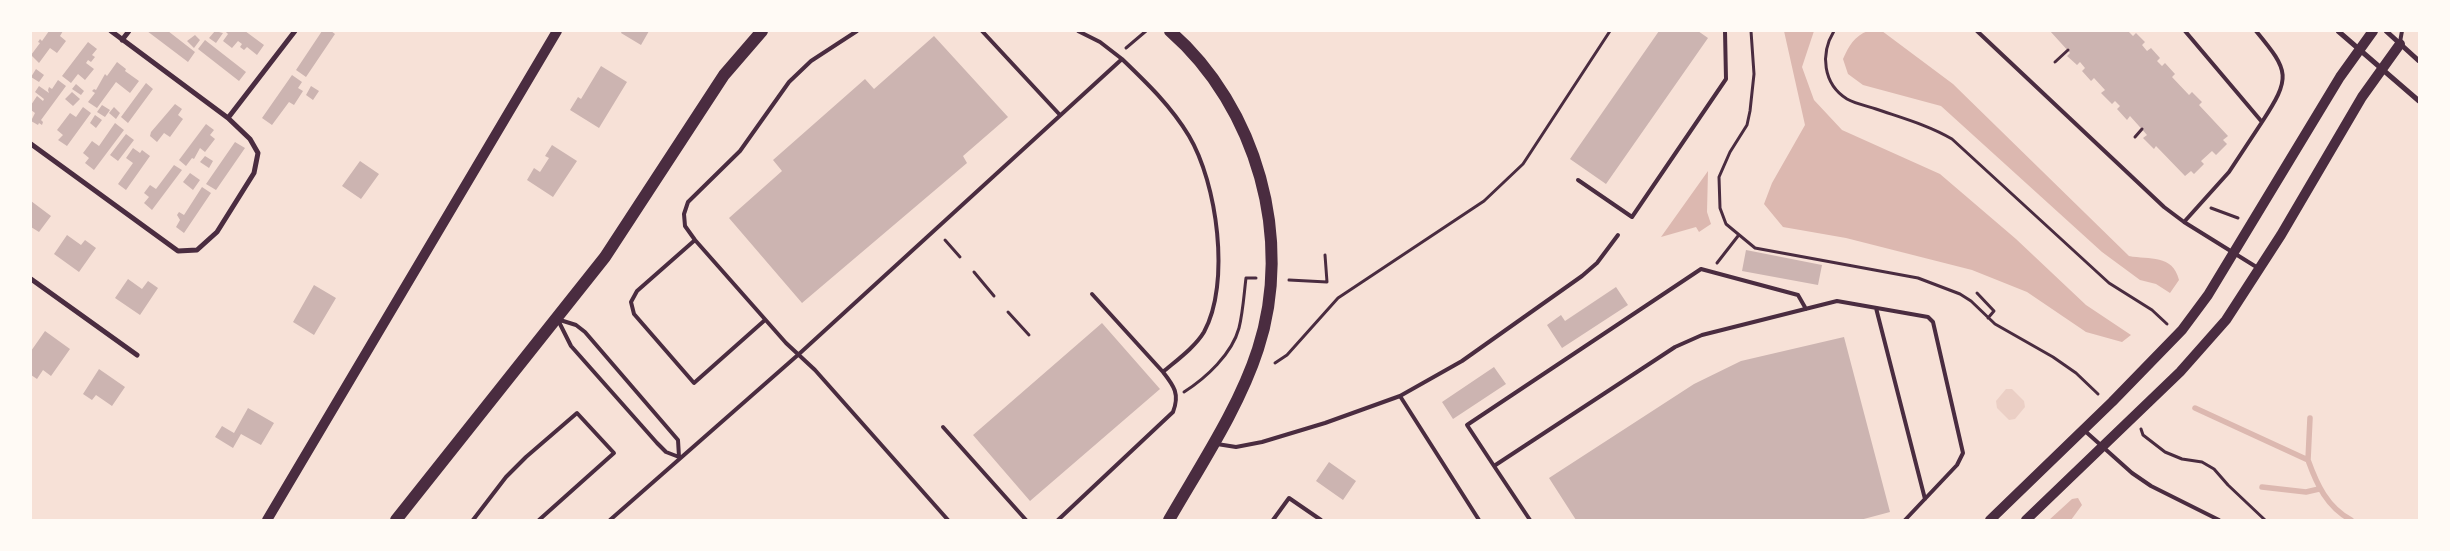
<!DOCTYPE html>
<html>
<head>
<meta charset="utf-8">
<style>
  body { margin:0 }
  #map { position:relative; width:2450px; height:551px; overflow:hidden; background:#f7e1d7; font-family:"Golos Text",sans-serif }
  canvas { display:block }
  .frame { position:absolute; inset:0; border:32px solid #fffaf5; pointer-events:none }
</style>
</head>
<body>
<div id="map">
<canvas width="2450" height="551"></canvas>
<div class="frame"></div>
</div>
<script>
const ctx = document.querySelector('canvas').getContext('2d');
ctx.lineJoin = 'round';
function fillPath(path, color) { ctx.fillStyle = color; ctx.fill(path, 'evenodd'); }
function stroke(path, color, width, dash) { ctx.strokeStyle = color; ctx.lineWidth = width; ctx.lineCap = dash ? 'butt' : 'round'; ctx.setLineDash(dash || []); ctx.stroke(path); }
fillPath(new Path2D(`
  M2006,389H2012L2024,401L2025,407L2015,419L2009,420L1997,408L1996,401Z`), '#ebcfc5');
fillPath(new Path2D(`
  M1784,31H1814L1802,67L1814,100L1842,130L1940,174L2016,239L2086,305L2131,335L2122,342L2086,332L2027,292L1972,270L1846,238L1783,227L1764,204L1772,183L1805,125Z
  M1868,31H1882L1953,84L2129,256C2149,260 2173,254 2179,280L2170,293L2156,284L2140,280L2102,252L1941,106L1863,85L1848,74L1843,59C1849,46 1854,36 1868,31Z
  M1708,171L1707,212L1711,224L1699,232L1696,227L1661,237Z
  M2078,498L2082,505L2071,520H2049L2072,499Z`), '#dcb8b0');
stroke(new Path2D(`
  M2195,408L2308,460C2317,485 2327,507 2351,520
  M2308,460L2310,418
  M2262,487L2306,492L2319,489`), '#dcb8b0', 5.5);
fillPath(new Path2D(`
  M49,31H63L60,36L66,41L57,53L50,48L39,63L31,55L40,43L38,42L40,39L42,41Z
  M147,31H168L195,52L188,62Z
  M215,31L223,33L216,43L209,38Z
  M225,31H245L264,45L257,55L247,47L244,50L240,47L242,44L238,41L232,48L223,41L228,34Z
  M322,31H331L335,34L306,77L296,70Z
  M622,31H649L641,45L621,33Z
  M1659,31H1698L1708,38L1606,184L1570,159Z
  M2050,31H2128L2133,36L2136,33L2145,42L2142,45L2147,51L2151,48L2160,58L2157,61L2162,66L2165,63L2175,74L2172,77L2189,95L2192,92L2202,102L2199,105L2228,136L2223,140L2227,144L2216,155L2212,151L2201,161L2204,164L2194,174L2191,171L2185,176L2156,146L2154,149L2143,138L2147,135L2130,116L2127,120L2117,109L2120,106L2115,101L2112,104L2101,93L2105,90L2094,78L2091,81L2082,71L2085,68L2080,62L2077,65L2067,56L2070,53Z
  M195,35L200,40L194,48L187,41Z
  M934,36L1008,117L963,156L967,163L802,303L729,218L782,171L773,160L865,79L874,89Z
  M205,40L246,72L239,81L198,49Z
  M88,42L97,49L92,55L95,57L91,62L88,60L86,63L94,69L85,80L78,74L71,83L62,76Z
  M117,62L126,69L125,71L139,81L130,93L116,82L97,108L88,102L95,93L92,91L94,89L96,90L105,74L107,76Z
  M601,66L627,82L599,128L570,110L578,97L581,99Z
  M36,69L44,75L39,82L31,77Z
  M292,75L302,82L298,88L303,91L294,105L289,102L272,125L262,118Z
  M58,80L66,86L41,120L43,122L42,125L39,123L38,125L31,121L35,113L31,110V105L37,96L43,101L44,99L35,92L39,86L49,93L48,90L49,87L52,89Z
  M146,83L153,89L128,123L121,117Z
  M76,84L84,91L81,95L72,89Z
  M311,86L319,91L313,100L306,95Z
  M72,92L80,99L73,106L65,99Z
  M175,104L182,109L178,115L183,119L170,137L164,133L157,142L150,136L151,132Z
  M102,105L110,110L105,117L97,112Z
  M83,107L91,113L67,146L58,140L63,135L57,130L70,113L76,117Z
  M114,107L120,113L116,119L109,113Z
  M95,115L102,120L96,128L90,123Z
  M115,123L124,130L94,170L85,163L89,158L83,153L92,141L99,146Z
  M206,124L214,130L210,135L215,139L205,152L200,148L194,159L192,158L186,166L179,160Z
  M126,134L134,140L118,161L110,155Z
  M235,142L245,148L216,190L206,184Z
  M552,145L577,161L553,197L527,180L534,168L540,172L549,158L545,156Z
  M133,148L140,153L142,150L150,156L126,190L118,184L133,163L126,158Z
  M205,156L213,161L209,168L200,162Z
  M360,161L379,174L361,199L342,186Z
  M174,165L182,170L152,210L144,203L149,197L144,193L150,185L156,189Z
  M190,173L200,180L193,190L183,182Z
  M202,187L211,193L184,233L176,227L180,220L177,215L179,212L184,215Z
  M31,201L51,216L39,232L31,227Z
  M67,235L81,245L85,240L96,248L79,272L54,254Z
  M1746,250L1822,265L1818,285L1742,271Z
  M128,279L142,289L148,281L158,288L140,315L115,298Z
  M314,285L336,298L314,335L293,322Z
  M1616,287L1628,305L1562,348L1547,325L1561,315L1565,321Z
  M1102,323L1160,389L1030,501L973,435Z
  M45,331L70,349L51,376L43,370L37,379L31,375V351Z
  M1844,337L1890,512L1860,520H1576L1549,478L1694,384L1741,361Z
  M1494,367L1506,384L1453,419L1442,402Z
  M99,369L125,387L112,406L96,395L92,400L83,394Z
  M248,408L274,423L261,445L241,434L233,448L215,437L222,426L234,433Z
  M1329,462L1356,481L1343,500L1316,481Z`), '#ccb4b1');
stroke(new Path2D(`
  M1751,31L1754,74L1750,111L1747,125L1730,152L1719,177L1720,208L1726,224L1755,248L1918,278L1960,294L1971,301L1995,324L2053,357L2076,373L2098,394
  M1834,31C1820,54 1823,84 1847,99C1856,104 1867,106 1876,109C1902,118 1928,125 1952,139L2109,283L2152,310L2167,324
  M1126,48L1146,31
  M2055,62L2068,50
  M2135,137L2142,129
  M2211,208L2238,218
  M945,240L960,257
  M1717,263L1738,236
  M974,272L994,296
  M1289,280L1327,282L1325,255
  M1977,293L1994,311L1988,318
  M1008,312L1029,335
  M1275,363L1287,355L1338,298L1484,201L1523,164L1610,31
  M1184,392C1206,378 1232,354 1239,328C1243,312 1244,294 1246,278H1256
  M2141,429L2143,435L2165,452L2182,459L2202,462L2214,469L2228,485L2265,520`), '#4a2c40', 3);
stroke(new Path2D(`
  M857,31L811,61L789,82L740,151L688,202L684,214L685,226L695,240L786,343L815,370L948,520
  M982,31L1060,115
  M1977,31L2164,207L2184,222
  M2185,31L2262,122L2229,172L2184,222L2258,268
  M2256,31C2290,72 2291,77 2262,122
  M2400,42L2402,31
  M1578,180L1632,217L1726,79L1725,31
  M695,240L637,291L631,302L634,314L694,383L765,320
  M1092,294L1163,372
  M1876,308L1925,499
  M558,320L571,346L657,443L666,452L679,457
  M560,320L576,325L585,332L678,440L679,457
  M1400,396L1462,361L1582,276L1597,263L1618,235
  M943,427L1026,520
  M2085,431L2132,473L2151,486L2219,520
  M1217,444L1236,447L1262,442L1325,423L1400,396L1479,520
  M1494,466L1467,425L1701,269L1798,295L1806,309
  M473,520L506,477L526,457L577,413L614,453L539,520
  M610,520L799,354L1122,59L1100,42L1078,31
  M1058,520L1173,412C1180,394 1174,386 1163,372C1177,360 1195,347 1204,332C1231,283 1217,183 1189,136C1171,106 1147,83 1122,59
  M1273,520L1289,498L1321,520
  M1530,520L1494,466L1675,347L1702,335L1837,301L1928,317L1933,322L1963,453L1957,465L1905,520`), '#4a2c40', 4);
stroke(new Path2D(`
  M111,31L228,118L295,31
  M2338,31L2419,101
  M2386,31L2419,61
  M122,40L129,31
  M31,144L178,251L197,250L217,232L254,173L258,153L250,139L228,118
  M31,279L137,355`), '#4a2c40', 5);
stroke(new Path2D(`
  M267,520L557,31
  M1990,520L2112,402L2182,330L2208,295L2340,77L2373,31
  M2026,520L2180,372L2226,320L2281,235L2362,97L2400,44`), '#4a2c40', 10);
stroke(new Path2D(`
  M396,520L605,257L724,75L762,31
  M1169,520C1200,466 1239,408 1258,349C1294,239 1257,107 1170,31`), '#4a2c40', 12);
</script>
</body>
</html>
